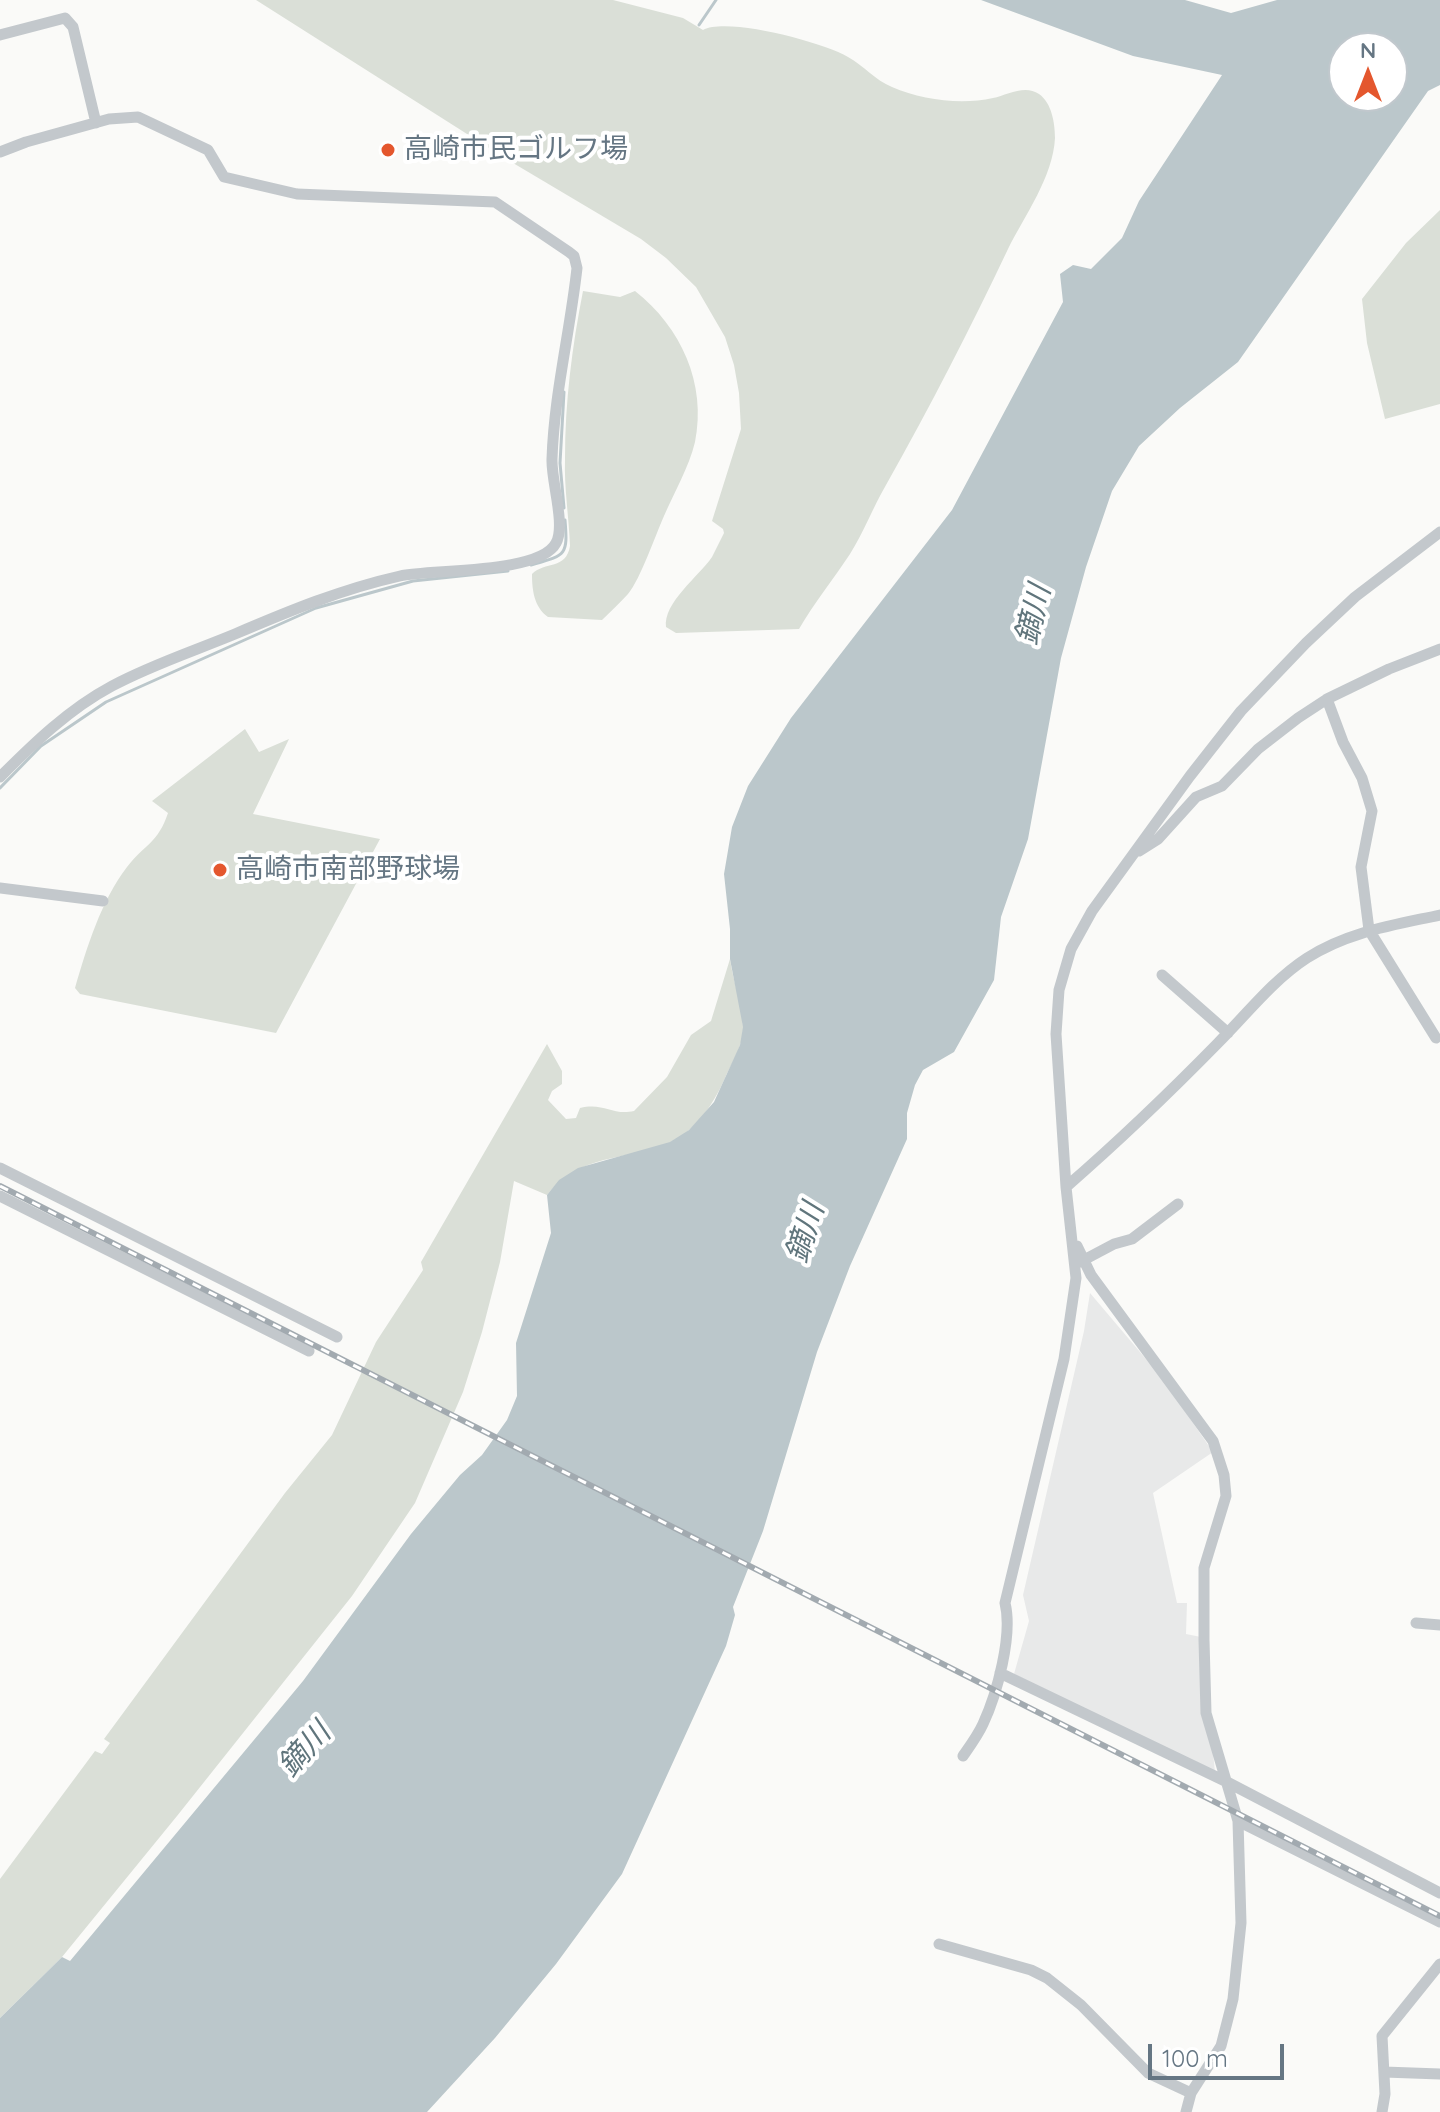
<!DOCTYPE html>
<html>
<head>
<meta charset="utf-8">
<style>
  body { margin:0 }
  #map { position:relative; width:1440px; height:2112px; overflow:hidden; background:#fafaf8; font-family:Quicksand,sans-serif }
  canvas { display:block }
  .north { position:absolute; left:1328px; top:32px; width:80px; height:80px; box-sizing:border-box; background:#fff; border:2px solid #c1c8cd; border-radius:50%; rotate:0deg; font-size:22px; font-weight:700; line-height:32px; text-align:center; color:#657683 }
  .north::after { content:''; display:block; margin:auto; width:28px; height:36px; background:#e4572e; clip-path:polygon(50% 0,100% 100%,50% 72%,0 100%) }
  .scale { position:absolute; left:1148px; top:2044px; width:136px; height:36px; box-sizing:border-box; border:4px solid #657683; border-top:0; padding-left:10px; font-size:24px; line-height:28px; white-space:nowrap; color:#657683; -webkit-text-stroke:6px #fff; paint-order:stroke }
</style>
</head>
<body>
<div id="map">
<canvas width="1440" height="2112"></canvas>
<div class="north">N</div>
<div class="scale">100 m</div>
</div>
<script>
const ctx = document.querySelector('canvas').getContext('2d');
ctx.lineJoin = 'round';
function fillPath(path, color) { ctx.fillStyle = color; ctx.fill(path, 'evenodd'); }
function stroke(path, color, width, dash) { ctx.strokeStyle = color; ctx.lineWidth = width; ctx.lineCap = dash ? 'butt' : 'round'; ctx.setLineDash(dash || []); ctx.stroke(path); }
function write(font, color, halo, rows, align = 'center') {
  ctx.font = font + ' Quicksand,"Noto Sans JP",sans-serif'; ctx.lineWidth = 8; ctx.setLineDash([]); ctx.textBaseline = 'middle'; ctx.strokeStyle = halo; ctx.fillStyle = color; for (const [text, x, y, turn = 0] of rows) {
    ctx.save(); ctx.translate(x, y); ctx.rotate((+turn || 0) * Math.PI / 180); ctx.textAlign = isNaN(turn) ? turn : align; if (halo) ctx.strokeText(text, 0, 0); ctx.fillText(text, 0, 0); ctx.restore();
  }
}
fillPath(new Path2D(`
  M1090,1293L1162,1378L1213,1452L1153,1493L1177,1603H1187L1186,1634L1201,1637L1215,1772L1014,1674L1029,1621L1023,1595L1084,1331Z`), '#e8e9e9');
fillPath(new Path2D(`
  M256,0H613L683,18L703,30C728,17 822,42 848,57C864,66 875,80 892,87C922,100 961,105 993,98C1007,95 1025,84 1039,94C1052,103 1055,124 1055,138C1053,177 1025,215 1008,249C970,329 930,407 886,485C873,507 864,532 850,554C833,580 814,603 799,629L676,633L666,627C663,603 699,576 712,557C716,549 720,541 724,533L723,529L712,521L741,429L739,393L734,365L725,337L696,287L666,258L641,239L508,160Z
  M1440,210V404L1385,419L1367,343L1362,299L1406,243Z
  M583,291L620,297L635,291C681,327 707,384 695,442C689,467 674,493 664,516C655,536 641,578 628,594C620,603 611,611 602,620L548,617C534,607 532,590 532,574C545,561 566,570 570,546C569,517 564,488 565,459C565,402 572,347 583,291Z
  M245,729L259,752L289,739L253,814L380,839L276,1033L80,994L75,988C87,947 101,901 127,867C145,844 158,843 168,813L152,801Z
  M730,959C733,981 742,1004 743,1026C744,1045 732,1062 725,1078C714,1103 696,1131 669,1143C623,1162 582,1152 547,1195L514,1181L500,1262L482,1332L463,1392L415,1503L352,1596L177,1816L62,1957L0,2018V1879L95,1751L102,1754L110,1743L104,1739L285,1493L332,1435L376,1342L423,1270L421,1262L547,1044L562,1071V1084L552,1091L548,1100L566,1119L576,1118L580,1108C604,1102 612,1116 634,1111L667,1077L691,1035L711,1021Z`), '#dadfd7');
fillPath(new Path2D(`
  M981,0H1185L1231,13L1277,0H1440V85L1428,91L1238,362L1180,408L1139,446L1112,491L1086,567L1061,658L1028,839L1001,917L994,980L954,1052L923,1070L915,1085L907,1113V1139L850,1266L817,1352L763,1531L733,1607L735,1615L726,1646L622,1874L556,1964L495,2038L427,2112H0V2018L62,1957L70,1961L303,1681L411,1534L460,1475L482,1455L507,1420L517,1396L516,1343L551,1233L547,1195L559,1180L578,1168L670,1142L689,1130L714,1102L740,1045L743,1027L730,959V929L724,874L732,827L748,786L791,718L952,510L1063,302L1060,274L1073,265L1091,269L1122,238L1139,201L1222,75L1133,56ZM1344,48H1392V96H1344Z`), '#bbc7cb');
stroke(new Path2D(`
  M699,25L716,0
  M564,508L560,463L564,392
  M531,565C566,555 568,556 565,520
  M0,788L41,746L106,702L316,608L413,581L508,571`), '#bbc7cb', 3);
stroke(new Path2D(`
  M0,35L65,18L73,27L96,123
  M0,152L26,142L109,119L138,117L208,150L224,177L297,194L495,202L569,252L574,256L577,268C570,332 554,395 552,459C551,481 566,525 556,543C540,574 432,569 400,576C342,589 289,611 235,634C194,651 151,665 112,686C69,709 34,743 0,777
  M1327,699L1343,742L1362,778L1372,811L1361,867L1369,930L1436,1038
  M1139,851L1158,839L1196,797L1222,786L1258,749L1298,718L1327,699L1389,669L1440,649
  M0,888L103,901
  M1162,975L1228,1033
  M0,1168L337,1337
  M1066,1187C1119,1141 1169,1093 1218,1043C1246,1015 1273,980 1307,958C1347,932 1394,925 1440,915
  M0,1196L309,1351
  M1077,1246L1091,1275L1213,1441L1224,1475L1226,1496L1204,1568V1640L1206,1713L1238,1821L1241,1923L1233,1999L1221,2046L1191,2093L1186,2112
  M1080,1262L1114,1244L1132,1239L1178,1204
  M1416,1623L1440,1625
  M1000,1673L1227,1782L1440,1893
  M963,1756C970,1746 978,1735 983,1724C997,1694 1013,1635 1005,1603L1064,1359L1076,1278L1066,1187L1056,1034L1059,990L1071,949L1092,911L1190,776L1241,711L1306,643L1355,597L1440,532
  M1238,1821L1440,1922
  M939,1944L1031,1970L1047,1978L1081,2005L1148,2073L1191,2093
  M1384,2072L1440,2074
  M1382,2112L1385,2094L1382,2036L1440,1964`), '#c3c8cc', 11);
const rail = new Path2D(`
  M0,1186L1440,1916`);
stroke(rail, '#a2aab0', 6);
stroke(rail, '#fff', 3, [9]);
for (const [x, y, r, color] of [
  [388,150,8,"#e4572e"],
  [220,870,8,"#e4572e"]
]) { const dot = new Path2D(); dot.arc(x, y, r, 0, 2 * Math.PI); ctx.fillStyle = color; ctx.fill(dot); stroke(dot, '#fff', 3); }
write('28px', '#657683', '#fff', [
  ["高崎市民ゴルフ場",404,150],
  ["高崎市南部野球場",236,870]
], 'left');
write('italic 30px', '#60757c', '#fff', [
  ["鏑川",1034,615,-76],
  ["鏑川",806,1233,-72],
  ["鏑川",305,1750,-48]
]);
</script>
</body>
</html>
